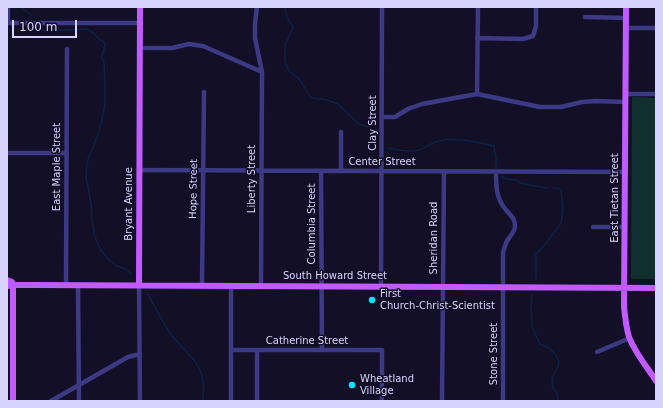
<!DOCTYPE html>
<html>
<head>
<meta charset="utf-8">
<style>
  body { margin:0 }
  #map { position:relative; width:663px; height:408px; overflow:hidden; background:#130f26; font-family:"DejaVu Sans",sans-serif }
  canvas { display:block }
  .frame { position:absolute; inset:0; border:8px solid #d9d4ff; pointer-events:none }
  .scale { position:absolute; left:12px; top:20px; width:65px; height:18px; box-sizing:border-box; border:2px solid #d9d4ff; border-top:0; padding-left:5px; font-size:12px; line-height:14px; white-space:nowrap; color:#d9d4ff; -webkit-text-stroke:3px #130f26; paint-order:stroke }
</style>
</head>
<body>
<div id="map">
<canvas width="663" height="408"></canvas>
<div class="frame"></div>
<div class="scale">100 m</div>
</div>
<script>
const ctx = document.querySelector('canvas').getContext('2d');
ctx.lineJoin = 'round';
function fillPath(path, color) { ctx.fillStyle = color; ctx.fill(path, 'evenodd'); }
function stroke(path, color, width, dash) { ctx.strokeStyle = color; ctx.lineWidth = width; ctx.lineCap = dash ? 'butt' : 'round'; ctx.setLineDash(dash || []); ctx.stroke(path); }
function write(font, color, halo, rows, align = 'center') {
  ctx.font = font + ' "DejaVu Sans",sans-serif'; ctx.lineWidth = 3; ctx.setLineDash([]); ctx.textBaseline = 'middle'; ctx.strokeStyle = halo; ctx.fillStyle = color; for (const [text, x, y, turn = 0] of rows) {
    ctx.save(); ctx.translate(x, y); ctx.rotate((+turn || 0) * Math.PI / 180); ctx.textAlign = isNaN(turn) ? turn : align; if (halo) ctx.strokeText(text, 0, 0); ctx.fillText(text, 0, 0); ctx.restore();
  }
}
fillPath(new Path2D(`
  M632,97L656,98V279H631Z`), '#12302f');
stroke(new Path2D(`
  M22,7L32,16
  M285,7C285,14 288,21 293,26V28L285,45V61L289,71L298,78L302,83L308,94L312,98L327,100L338,104L359,124L368,127L374,132L377,137
  M41,30L45,31L87,29L95,34L99,39L104,42L105,45L102,57L104,63L105,83V103L103,114L99,132L87,162L86,176L91,204L92,220L95,237L100,249L107,258L117,266L126,269L131,274
  M388,148C397,150 410,153 419,150C426,147 432,143 439,141C456,137 477,142 494,146L496,159V168
  M502,177L506,179L517,180L520,183L541,187L548,188
  M536,279V254L539,251L547,242L561,223L563,208L561,190L558,188H553
  M147,293C155,306 161,320 170,333C181,349 202,361 203,383C204,389 203,395 203,401
  M532,294L531,305L532,327L540,344L549,348L556,355L559,362L557,369L552,378V383L553,388L557,393L558,401`), '#0c2248', 1.5);
stroke(new Path2D(`
  M257,7L255,24V38L262,72L261,286
  M585,17L626,18
  M7,23H140
  M8,23V7
  M626,28H656
  M477,38L523,39L533,36L536,26V7
  M139,48H172L189,44L203,46L262,72
  M477,94L478,7
  M626,94H656
  M382,117H395L408,109L422,104L477,94L540,107H561L582,102L596,101L626,102
  M7,153H66
  M139,170L625,172
  M321,171L322,350
  M341,171V132
  M496,172C496,183 496,196 503,206C507,213 516,217 515,227C514,233 510,236 507,241C505,245 504,249 503,253V401
  M593,227H625
  M66,285L67,49
  M78,285L79,401
  M139,285L140,401
  M202,286L204,92
  M231,286V401
  M381,286L382,7
  M231,350H382V401
  M597,352L630,338
  M51,401L128,357L140,354
  M257,401V350
  M442,401L444,172`), '#3d3a85', 4.5);
stroke(new Path2D(`
  M626,7L624,306C625,317 626,327 629,337C635,353 647,367 656,381
  M7,280L12,282L13,285
  M13,285V401
  M139,285L140,7
  M7,286L13,285H34L656,288`), '#c25bff', 6);
for (const [x, y, r, color] of [
  [372,300,4,"#00e5ff"],
  [352,385,4,"#00e5ff"]
]) { const dot = new Path2D(); dot.arc(x, y, r, 0, 2 * Math.PI); ctx.fillStyle = color; ctx.fill(dot); stroke(dot, '#130f26', 1.5); }
write('10px', '#d9d4ff', '#130f26', [
  ["Clay Street",373,123,-90],
  ["Center Street",382,162],
  ["East Maple Street",57,167,-90],
  ["Liberty Street",252,179,-90],
  ["Hope Street",194,189,-89],
  ["East Tietan Street",615,198,-90],
  ["Bryant Avenue",129,204,-90],
  ["Columbia Street",312,224,-90],
  ["Sheridan Road",434,238,-90],
  ["South Howard Street",335,276],
  ["Catherine Street",307,341],
  ["Stone Street",494,354,-90]
]);
write('10px', '#d9d4ff', '#130f26', [
  ["First",380,294],
  ["Church-Christ-Scientist",380,306],
  ["Wheatland",360,379],
  ["Village",360,391]
], 'left');
</script>
</body>
</html>
